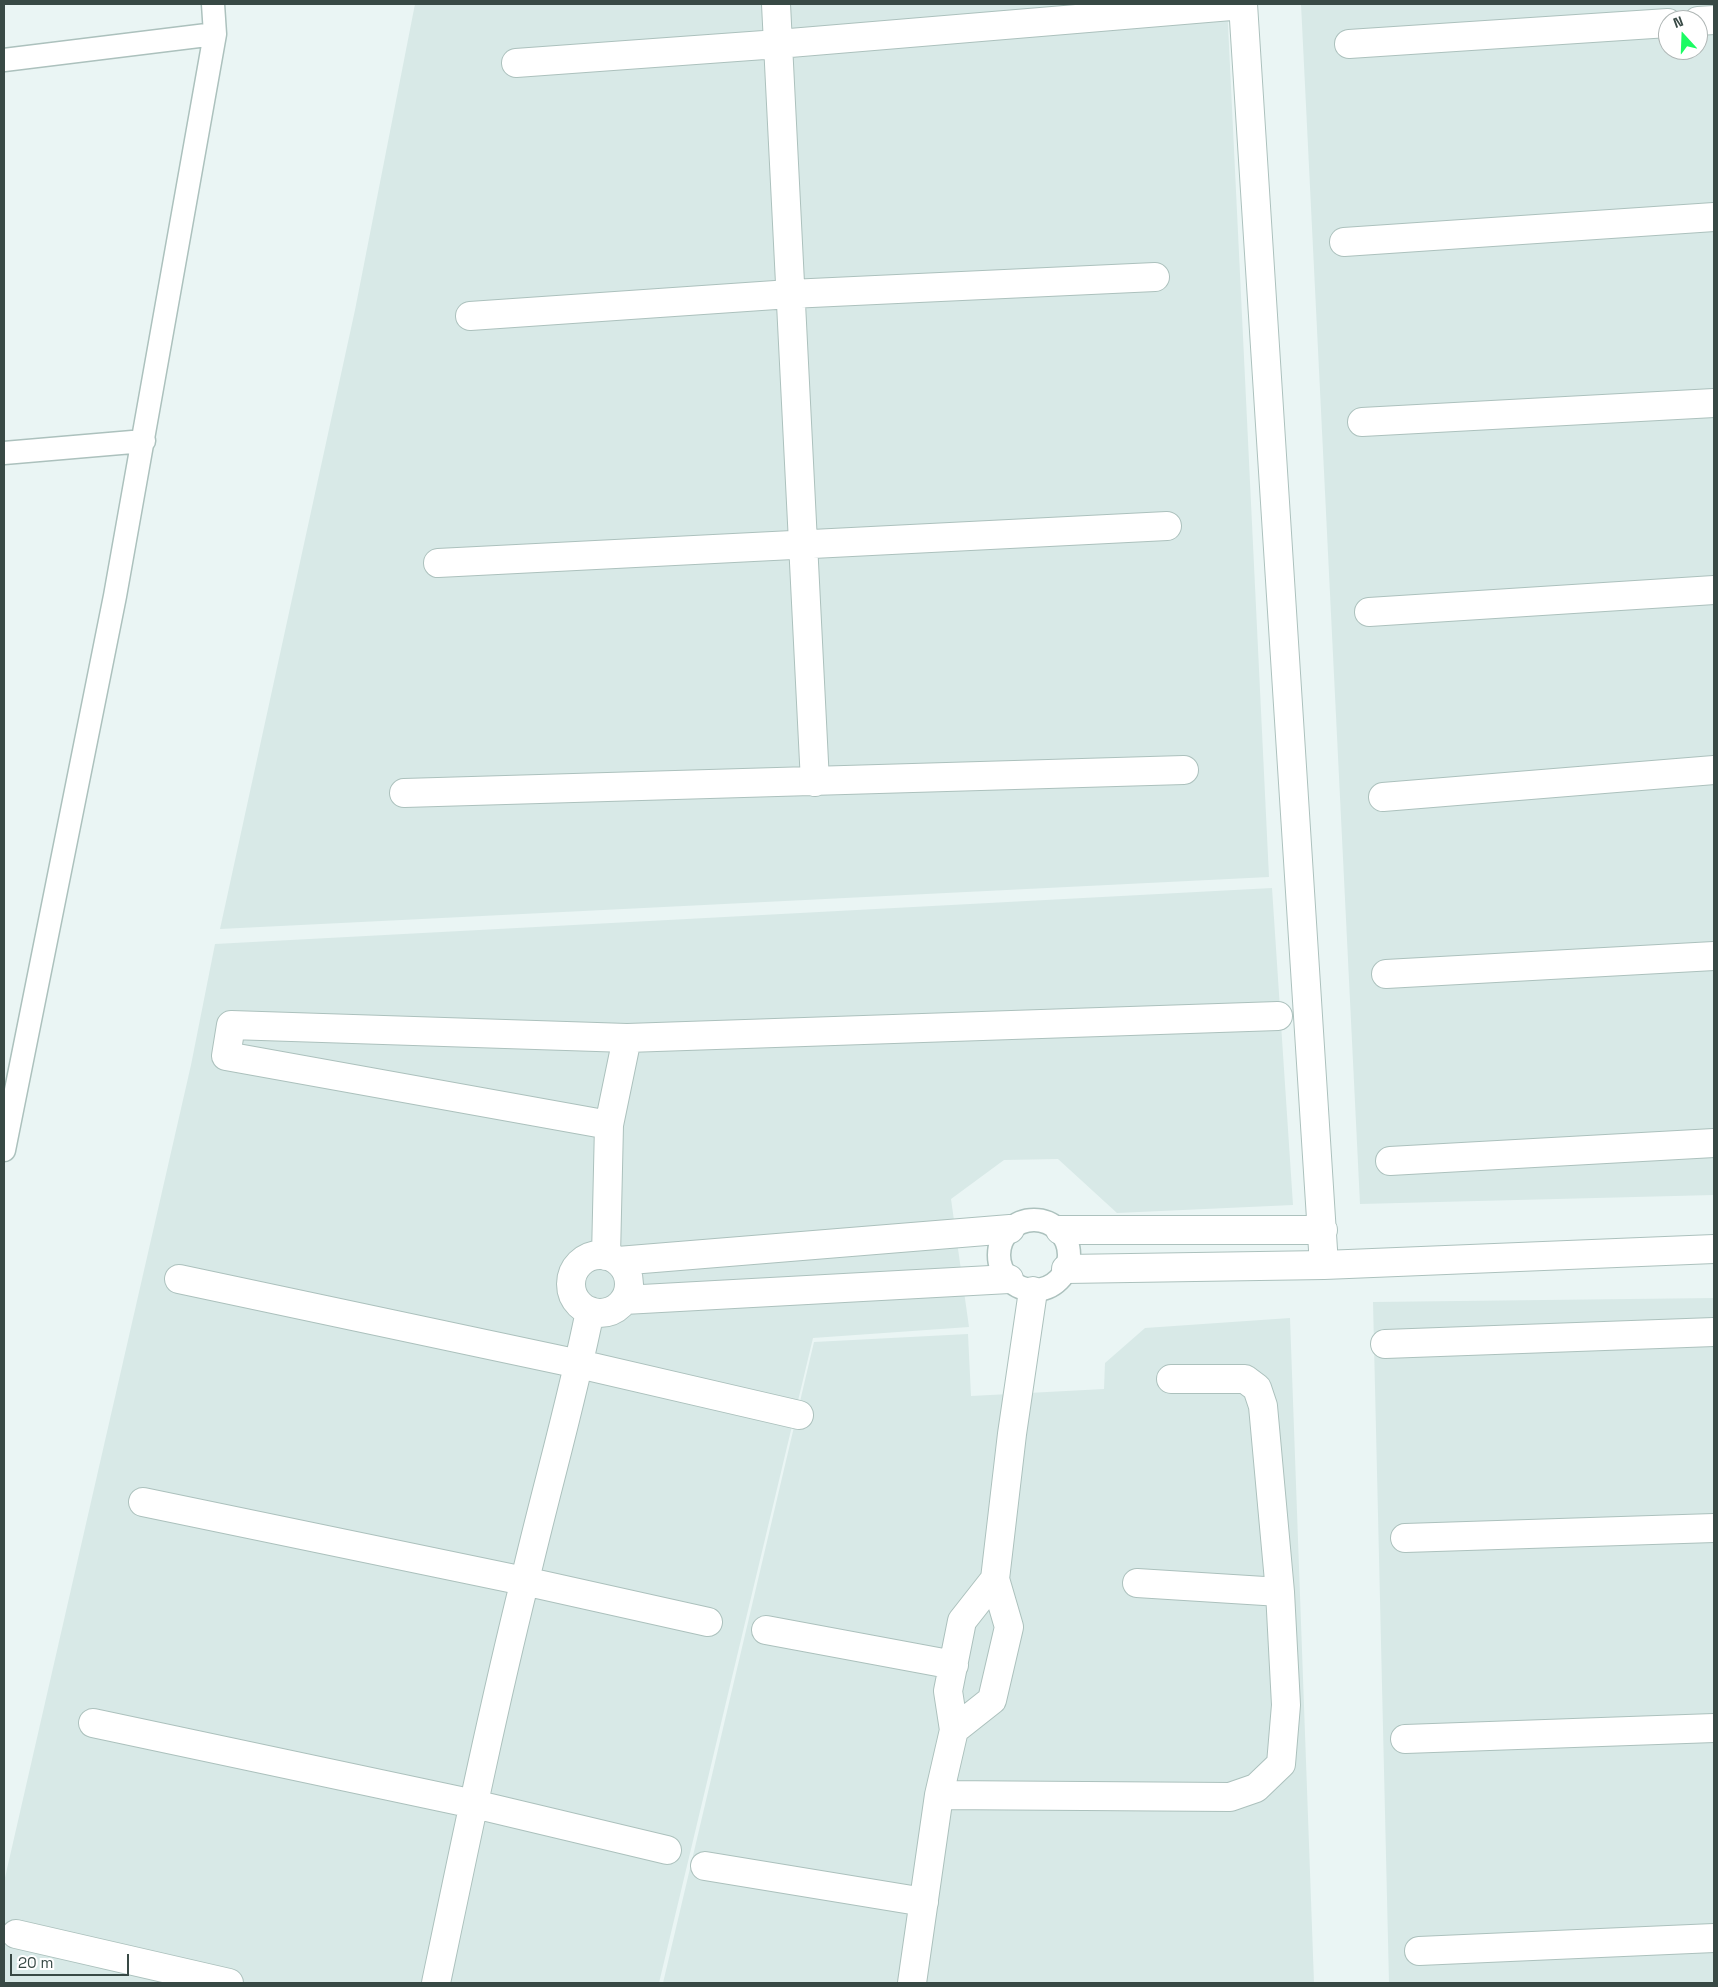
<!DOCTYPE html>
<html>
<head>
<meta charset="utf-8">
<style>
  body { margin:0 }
  #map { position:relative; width:1718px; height:1987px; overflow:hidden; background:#eaf5f4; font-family:"Space Grotesk",sans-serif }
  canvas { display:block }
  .frame { position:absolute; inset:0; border:5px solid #384945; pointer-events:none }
  .north { position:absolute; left:1658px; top:10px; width:50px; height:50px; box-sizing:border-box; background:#fff; border:1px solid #afb6b5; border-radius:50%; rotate:340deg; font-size:14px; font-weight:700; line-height:20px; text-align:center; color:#384945 }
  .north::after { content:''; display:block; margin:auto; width:18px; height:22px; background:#1bfb63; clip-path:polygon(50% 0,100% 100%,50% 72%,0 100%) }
  .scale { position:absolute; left:10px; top:1954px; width:119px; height:22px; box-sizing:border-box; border:2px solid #384945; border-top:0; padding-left:6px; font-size:15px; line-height:18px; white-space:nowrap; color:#384945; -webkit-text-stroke:4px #fff; paint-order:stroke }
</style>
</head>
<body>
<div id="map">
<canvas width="1718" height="1987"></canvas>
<div class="frame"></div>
<div class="north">N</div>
<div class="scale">20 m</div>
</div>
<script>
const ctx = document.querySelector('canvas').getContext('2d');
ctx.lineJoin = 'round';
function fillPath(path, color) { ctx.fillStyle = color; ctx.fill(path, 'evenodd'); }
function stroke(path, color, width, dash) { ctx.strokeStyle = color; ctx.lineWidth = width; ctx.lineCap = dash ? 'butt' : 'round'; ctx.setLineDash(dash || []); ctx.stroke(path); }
fillPath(new Path2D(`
  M415,4H1227L1269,877L220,929L355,310Z
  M1301,4H1714V1195L1360,1204ZM1668,20H1698V50H1668Z
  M1272,888L1293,1205L1117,1213L1058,1159L1004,1160L951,1199L969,1327L813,1338L659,1983H4V1882L191,1065L215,944Z
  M1714,1298V1983H1389L1373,1302Z
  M1290,1318L1314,1983H663L814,1342L968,1334L971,1396L1104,1389L1105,1363L1145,1328Z`), '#d8e9e7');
const lane = new Path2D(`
  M4,60L215,34
  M4,453L144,441
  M4,1150L115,596L215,34L213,4
  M999 1255a35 35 0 1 1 70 0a35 35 0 1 1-70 0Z`);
const street = new Path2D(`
  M776,4L815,782
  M1243,4L1324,1265
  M1698,21L1714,20
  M1349,44L1668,23
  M516,63L778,44L1243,5
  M1344,242L1714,217
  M470,316L790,294L1155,277
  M1362,422L1714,403
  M438,563L1167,526
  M1369,612L1714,590
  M404,793L1184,770
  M1383,797L1714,770
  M1386,974L1714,956
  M609,1125L226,1056L231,1025L627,1038L1278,1016
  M1390,1161L1714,1143
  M1060,1230H1323
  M571 1284a29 29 0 1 1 58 0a29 29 0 1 1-58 0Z
  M606,1256L609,1125L627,1038
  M618,1261L1010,1229
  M1066,1269L1324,1265L1714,1249
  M179,1279L579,1364L799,1415
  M624,1300L1009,1279
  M1385,1344L1714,1332
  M143,1502L524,1581L708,1622
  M1405,1538L1714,1528
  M1137,1583L1280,1592
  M766,1630L954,1665
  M93,1723L474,1804L667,1850
  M954,1730L992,1700L1009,1627L995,1579L1012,1434L1033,1291
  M1405,1739L1714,1728
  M939,1795L1230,1797L1256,1788L1281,1764L1286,1705L1280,1592L1263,1406L1257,1388L1245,1379H1171
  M705,1866L924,1902
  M16,1934L229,1983
  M1419,1951L1714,1938
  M436,1983C464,1849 492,1713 525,1580C546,1490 572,1401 590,1311
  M912,1983L939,1795L954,1730L948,1691L962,1621L995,1579`);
stroke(lane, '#acc1bd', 25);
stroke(street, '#acc1bd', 30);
stroke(lane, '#fff', 22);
stroke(street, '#fff', 28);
</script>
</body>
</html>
